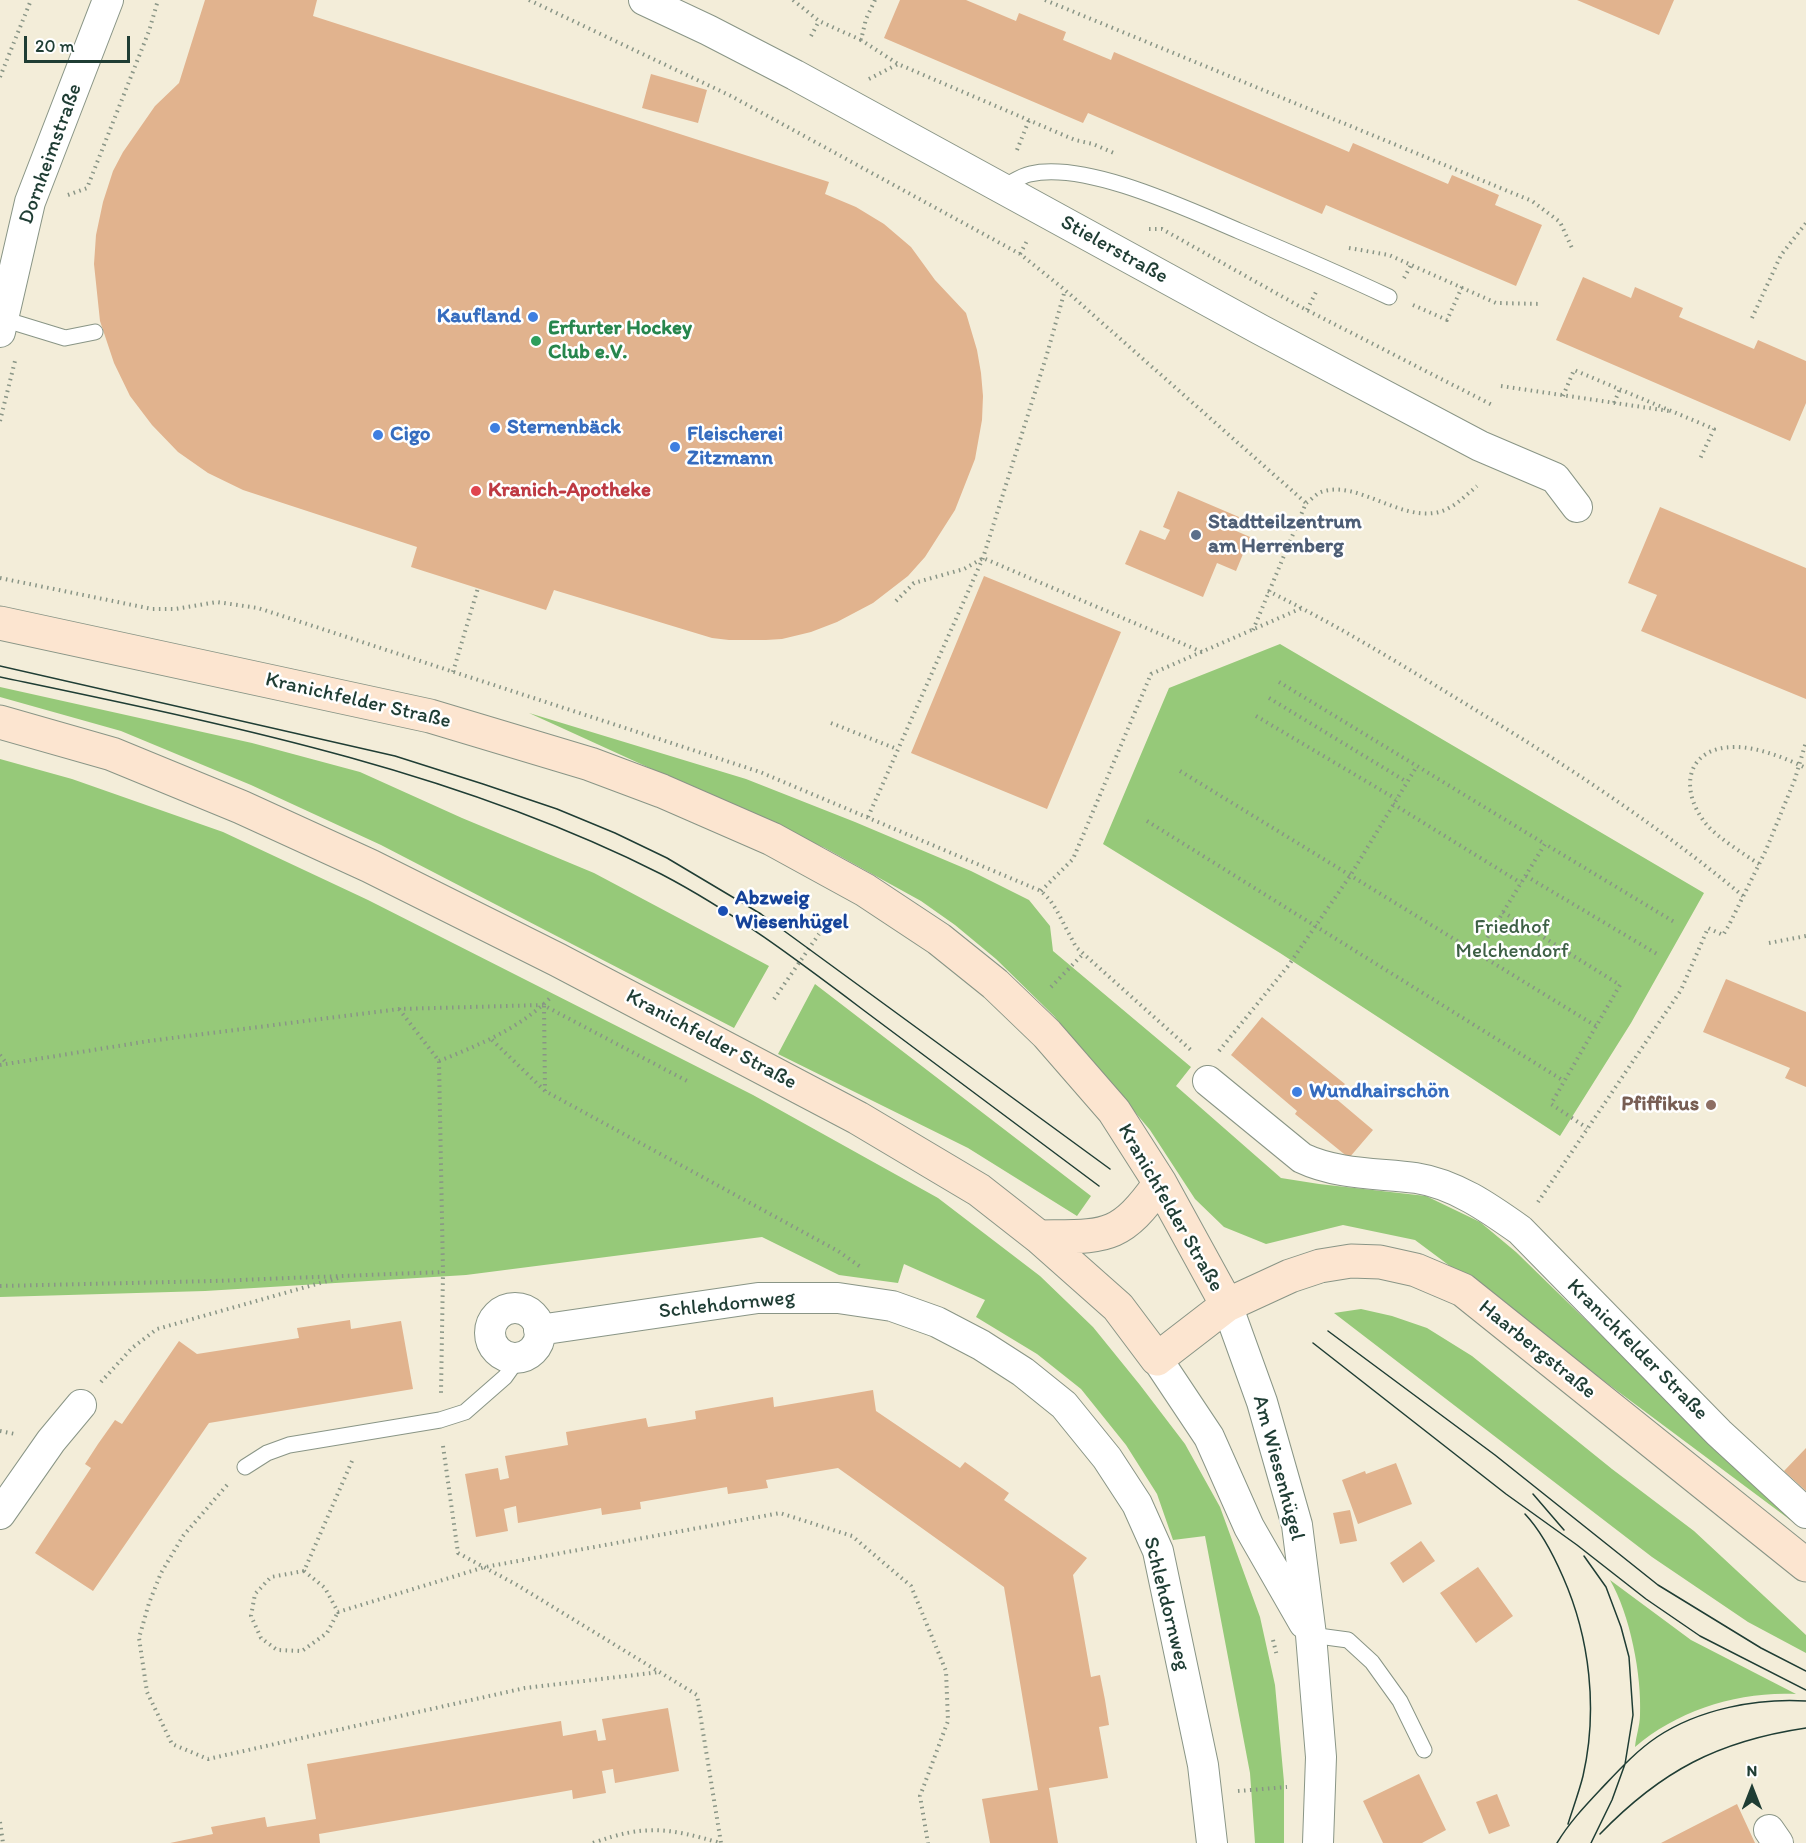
<!DOCTYPE html>
<html>
<head>
<meta charset="utf-8">
<style>
  body { margin:0 }
  #map { position:relative; width:1806px; height:1843px; overflow:hidden; background:#f3edd9; font-family:Itim,sans-serif }
  canvas { display:block }
  .north { position:absolute; left:1722px; top:1759px; width:60px; height:60px; -webkit-text-stroke:4px #fff; paint-order:stroke; rotate:0deg; font-size:16px; font-weight:700; line-height:24px; text-align:center; color:#1f3d34 }
  .north::after { content:''; display:block; margin:auto; width:21px; height:27px; background:#1f3d34; clip-path:polygon(50% 0,100% 100%,50% 72%,0 100%) }
  .scale { position:absolute; left:24px; top:36px; width:106px; height:27px; box-sizing:border-box; border:3px solid #1f3d34; border-top:0; padding-left:8px; font-size:18px; line-height:21px; white-space:nowrap; color:#1f3d34; -webkit-text-stroke:4px #fff; paint-order:stroke }
</style>
</head>
<body>
<div id="map">
<canvas width="1806" height="1843"></canvas>
<div class="north">N</div>
<div class="scale">20 m</div>
</div>
<script>
const ctx = document.querySelector('canvas').getContext('2d');
ctx.lineJoin = 'round';
function fillPath(path, color) { ctx.fillStyle = color; ctx.fill(path, 'evenodd'); }
function stroke(path, color, width, dash) { ctx.strokeStyle = color; ctx.lineWidth = width; ctx.lineCap = dash ? 'butt' : 'round'; ctx.setLineDash(dash || []); ctx.stroke(path); }
function write(font, color, halo, rows, align = 'center') {
  ctx.font = font + ' Itim,sans-serif'; ctx.lineWidth = 5; ctx.setLineDash([]); ctx.textBaseline = 'middle'; ctx.strokeStyle = halo; ctx.fillStyle = color; for (const [text, x, y, turn = 0] of rows) {
    ctx.save(); ctx.translate(x, y); ctx.rotate((+turn || 0) * Math.PI / 180); ctx.textAlign = isNaN(turn) ? turn : align; if (halo) ctx.strokeText(text, 0, 0); ctx.fillText(text, 0, 0); ctx.restore();
  }
}
fillPath(new Path2D(`
  M1280,644L1704,893L1631,1023L1560,1136L1280,953L1103,844L1169,688Z
  M0,687L252,743L360,772L462,818L594,873L769,966L734,1028L381,845L251,785L121,731L0,697Z
  M529,713L746,779L855,822L971,871L1029,900L1050,926L1053,951L1191,1067L1176,1086L1281,1178L1319,1184L1426,1196L1480,1222L1516,1252L1793,1522L1415,1240L1343,1225L1266,1244L1224,1227L1195,1199L1150,1130L1054,1016L996,959L955,925L921,901L825,848Z
  M0,759L72,779L223,832L368,900L753,1095L938,1198L1040,1276L1093,1327L1140,1385L1185,1444L1220,1507L1260,1617L1275,1685L1284,1782V1843H1255L1250,1773L1205,1536L1173,1540L1157,1494L1126,1445L1081,1389L1037,1354L976,1317L985,1300L904,1264L898,1283L839,1275L762,1237L466,1275L205,1291L0,1297Z
  M815,984L1091,1196L1077,1216L968,1148L778,1054Z
  M1361,1309L1392,1316L1427,1328L1472,1356L1612,1469L1694,1531L1806,1635V1653L1748,1622L1652,1557L1334,1313Z
  M1610,1580L1691,1640L1796,1694C1739,1691 1678,1710 1635,1747C1636,1736 1640,1725 1640,1715C1642,1676 1630,1614 1610,1580Z`), '#96c979');
fillPath(new Path2D(`
  M205,0H317L313,16L829,182L825,194L856,207L884,224L911,247L935,280L966,313L977,350L981,373L983,396L982,420L975,459L955,510L925,557L908,576L873,603L837,622L811,632L782,639L766,640H729L712,638L554,590L546,610L411,567L417,547L243,490L208,473L178,452L152,425L130,396L114,363L100,321L94,264L96,235L103,202L113,171L123,152L155,106L179,83Z
  M900,0H966L1016,21L1019,13L1066,32L1063,40L1111,60L1114,52L1349,152L1353,143L1448,184L1452,175L1499,195L1495,205L1542,225L1516,286L1326,205L1322,214L1088,113L1083,123L884,38Z
  M1577,0H1674L1659,35Z
  M651,74L707,90L698,123L642,108Z
  M1583,277L1631,298L1635,287L1683,308L1679,317L1754,349L1758,340L1806,361V403L1790,441L1556,340Z
  M1178,491L1239,517L1234,530L1250,537L1236,571L1217,563L1203,597L1125,564L1140,530L1165,540L1170,530L1163,527Z
  M1660,507L1806,568V699L1641,631L1657,595L1628,583Z
  M984,576L1121,632L1047,809L911,753Z
  M1726,979L1806,1012V1087L1785,1078L1790,1068L1703,1032Z
  M1262,1017L1345,1084L1334,1097L1373,1130L1349,1158L1295,1114L1297,1111L1231,1055Z
  M350,1320L351,1329L401,1321L413,1389L209,1423L93,1591L35,1553L91,1468L85,1464L98,1444L115,1420L122,1424L179,1341L197,1354L299,1338L297,1328Z
  M873,1390L876,1411L960,1468L965,1462L1009,1493L1004,1500L1087,1558L1073,1575L1091,1677L1100,1675L1105,1700L1109,1725L1099,1727L1108,1778L1049,1788L1058,1843H990L982,1799L1038,1790L1004,1587L838,1468L766,1480L768,1488L728,1494L727,1487L640,1502L641,1509L602,1515L601,1508L518,1523L516,1506L504,1509L508,1531L476,1537L465,1474L498,1468L500,1480L509,1478L505,1456L568,1445L566,1432L646,1418L648,1427L673,1423L696,1419L695,1411L773,1397L774,1407Z
  M1806,1448V1491L1784,1471Z
  M1396,1463L1412,1504L1358,1524L1342,1480L1365,1471L1366,1474Z
  M1350,1510L1357,1541L1340,1544L1333,1513Z
  M1421,1541L1435,1561L1403,1583L1390,1563Z
  M1478,1567L1513,1616L1476,1643L1440,1593Z
  M668,1708L679,1771L615,1783L613,1769L602,1771L606,1793L573,1799L572,1790L319,1834L320,1843H170L213,1834L211,1827L265,1817L267,1827L316,1819L307,1764L561,1721L563,1736L596,1730L598,1741L606,1740L602,1719Z
  M1419,1774L1446,1830L1422,1843H1383L1363,1801Z
  M1497,1794L1510,1826L1489,1834L1476,1802Z
  M1737,1804L1755,1843H1661Z`), '#e1b38e');
const service = new Path2D(`
  M1001,188C1010,184 1020,176 1030,174C1086,161 1187,209 1239,231C1289,252 1340,274 1389,297
  M3,319L65,338L95,332
  M245,1467L267,1453L289,1445L440,1420L465,1412L505,1377L520,1356
  M1311,1635L1348,1640L1372,1662L1400,1701L1424,1750`);
const minor = new Path2D(`
  M644,0L708,30L795,75L1261,330L1480,446L1555,478L1577,507
  M0,332L30,202L108,0
  M1208,1081L1302,1158C1338,1175 1378,1173 1416,1178C1455,1184 1489,1208 1520,1230L1719,1433L1806,1513
  M1227,1305L1262,1402L1297,1525L1311,1635L1321,1757L1318,1843
  M490 1333a25 25 0 1 1 50 0a25 25 0 1 1-50 0Z
  M539,1330L758,1298H838L892,1306L937,1322L981,1345L1023,1372L1064,1405L1107,1458L1137,1504L1158,1551L1203,1765L1212,1843
  M1157,1359L1209,1437L1249,1527L1304,1623
  M0,1514L51,1441L81,1405
  M1769,1830L1778,1843`);
const secondary = new Path2D(`
  M0,623L430,716L590,764L662,791L772,839L865,890L939,939L995,984L1047,1034L1114,1111L1160,1183L1227,1305
  M0,722L112,754L241,807L370,866L558,960L858,1118L979,1190L1039,1237L1118,1307L1157,1359L1227,1305L1290,1276L1320,1266L1351,1261L1380,1262L1416,1270L1463,1290L1806,1565
  M1039,1237C1105,1236 1119,1241 1160,1183`);
stroke(service, '#899586', 17);
stroke(minor, '#899586', 32);
stroke(secondary, '#899586', 35);
stroke(new Path2D(`
  M529,0L731,96L1020,254L1065,290L1306,503
  M793,0L819,21L861,40
  M875,0L866,19L861,40L898,64L1075,140L1093,144L1114,153
  M1045,0L1532,201L1560,222L1572,248
  M811,36L819,21
  M0,77L31,0
  M869,79L898,64
  M1017,150L1029,120
  M68,195L87,188L149,31L158,0
  M1149,229H1162L1299,306L1494,406
  M1349,248L1389,255L1496,303L1542,304
  M1020,254L1028,239
  M1404,278L1411,265
  M1413,305L1447,320L1462,287
  M1307,310L1316,292
  M1752,318L1781,255L1806,223
  M1501,386L1669,411
  M1563,396L1574,370L1714,429L1699,461
  M1614,403L1620,389
  M0,421L15,361
  M0,578L152,609H175L217,602L258,608L760,772L1041,891L1050,900L1057,911L1076,947L1193,1052
  M1268,591C1339,626 1407,668 1474,709C1567,766 1659,826 1743,896
  M896,601L914,583L964,569L983,558L1202,652
  M1253,630L1306,503C1311,500 1316,494 1321,492C1357,479 1400,522 1439,512C1454,508 1465,496 1477,486
  M453,672L478,588
  M1279,682L1545,844
  M1269,698L1407,782
  M1256,716L1396,799
  M831,723L897,749
  M1180,771L1596,1026
  M1393,804L1521,883
  M868,817L983,558L1047,354L1065,290
  M1147,821L1564,1081
  M1759,864C1744,854 1718,838 1707,825C1679,792 1684,747 1735,747C1758,747 1785,758 1806,768
  M1526,876L1657,954
  M1041,891L1073,859L1151,674L1302,608
  M1503,912L1620,985L1551,1104L1587,1128
  M1769,943L1806,936
  M1478,953L1545,844L1676,923
  M1051,987L1083,954
  M774,999L819,934
  M544,1006L545,1091
  M399,1009L439,1061L443,1272L441,1393
  M492,1040L545,1091L838,1251L862,1268
  M1219,1051L1288,966L1350,876L1417,766
  M0,1055L7,1064
  M439,1061C479,1045 521,1028 552,996
  M0,1065L149,1041L399,1009L543,1005L687,1081
  M1538,1202L1681,990L1708,928L1723,935L1729,925L1766,850L1795,779L1806,742
  M0,1286L214,1281L443,1272
  M101,1382L132,1348L157,1329L338,1278
  M0,1431L15,1434
  M443,1446L458,1553L517,1585L697,1695L721,1843
  M352,1461L304,1571L325,1588L338,1612L485,1567L780,1513L852,1536L911,1586L946,1671L948,1721L920,1796L928,1843
  M227,1485L183,1536L161,1573L149,1603L139,1638L147,1692L172,1744L208,1759L525,1688L660,1672
  M304,1571L271,1577L255,1594L251,1616L261,1638L277,1650L302,1651L327,1633L338,1612
  M1273,1640L1277,1656
  M1238,1791L1287,1787
  M0,1822L3,1843
  M593,1843C645,1824 669,1828 720,1843`), '#899586', 4, [1.5, 4.5]);
stroke(service, '#fff', 15);
stroke(minor, '#fff', 30);
stroke(secondary, '#fce5d0', 33);
stroke(new Path2D(`
  M0,666L395,756L483,784L557,809L615,833L667,858L761,914L1110,1169
  M0,677C224,724 455,770 661,874C734,912 801,963 866,1012C944,1070 1021,1128 1099,1186
  M1328,1331L1495,1455L1658,1585L1761,1648L1806,1671
  M1313,1343L1506,1494L1577,1545L1646,1599L1700,1636L1806,1690
  M1533,1494L1564,1530
  M1525,1514C1542,1532 1553,1554 1563,1577C1590,1638 1598,1710 1583,1776C1579,1792 1573,1808 1568,1824
  M1584,1556L1606,1587L1621,1627L1629,1657L1633,1715L1625,1764L1612,1800L1591,1843
  M1600,1834C1661,1771 1718,1741 1806,1728
  M1557,1843C1569,1823 1584,1807 1600,1790C1618,1771 1636,1751 1657,1737C1699,1709 1757,1698 1806,1701`), '#1f3d34', 1.5);
for (const [x, y, r, color] of [
  [533,317,6,"#3f7fe0"],
  [536,341,6,"#2e9e5b"],
  [495,428,6,"#3f7fe0"],
  [378,435,6,"#3f7fe0"],
  [675,447,6,"#3f7fe0"],
  [476,491,6,"#e0444e"],
  [1196,535,6,"#5c6f8a"],
  [723,911,6,"#1a4fb4"],
  [1297,1092,6,"#3f7fe0"],
  [1711,1105,6,"#8d6e63"]
]) { const dot = new Path2D(); dot.arc(x, y, r, 0, 2 * Math.PI); ctx.fillStyle = color; ctx.fill(dot); stroke(dot, '#fff', 2); }
write('21px', '#1f3d34', '#fff', [
  ["Dornheimstraße",51,154,-70],
  ["Stielerstraße",1114,250,29],
  ["Kranichfelder Straße",358,701,13],
  ["Kranichfelder Straße",711,1040,28],
  ["Kranichfelder Straße",1170,1208,60],
  ["Schlehdornweg",727,1305,-6],
  ["Haarbergstraße",1537,1350,39],
  ["Kranichfelder Straße",1637,1350,45],
  ["Am Wiesenhügel",1278,1468,75],
  ["Schlehdornweg",1166,1604,76]
]);
write('bold 21px', '#366cbe', '#fff', [
  ["Kaufland",521,317,"right"],
  ["Sternenbäck",507,428],
  ["Cigo",390,435],
  ["Fleischerei",687,435],
  ["Zitzmann",687,459],
  ["Wundhairschön",1309,1092]
], 'left');
write('bold 21px', '#27864d', '#fff', [
  ["Erfurter Hockey",548,329],
  ["Club e.V.",548,353]
], 'left');
write('bold 21px', '#be3a42', '#fff', [
  ["Kranich-Apotheke",488,491]
], 'left');
write('bold 21px', '#4e5e75', '#fff', [
  ["Stadtteilzentrum",1208,523],
  ["am Herrenberg",1208,547]
], 'left');
write('bold 21px', '#164399', '#fff', [
  ["Abzweig",735,899],
  ["Wiesenhügel",735,923]
], 'left');
write('21px', '#3d6045', '#fff', [
  ["Friedhof",1512,928],
  ["Melchendorf",1512,952]
]);
write('bold 21px', '#785e54', '#fff', [
  ["Pfiffikus",1699,1105]
], 'right');
</script>
</body>
</html>
